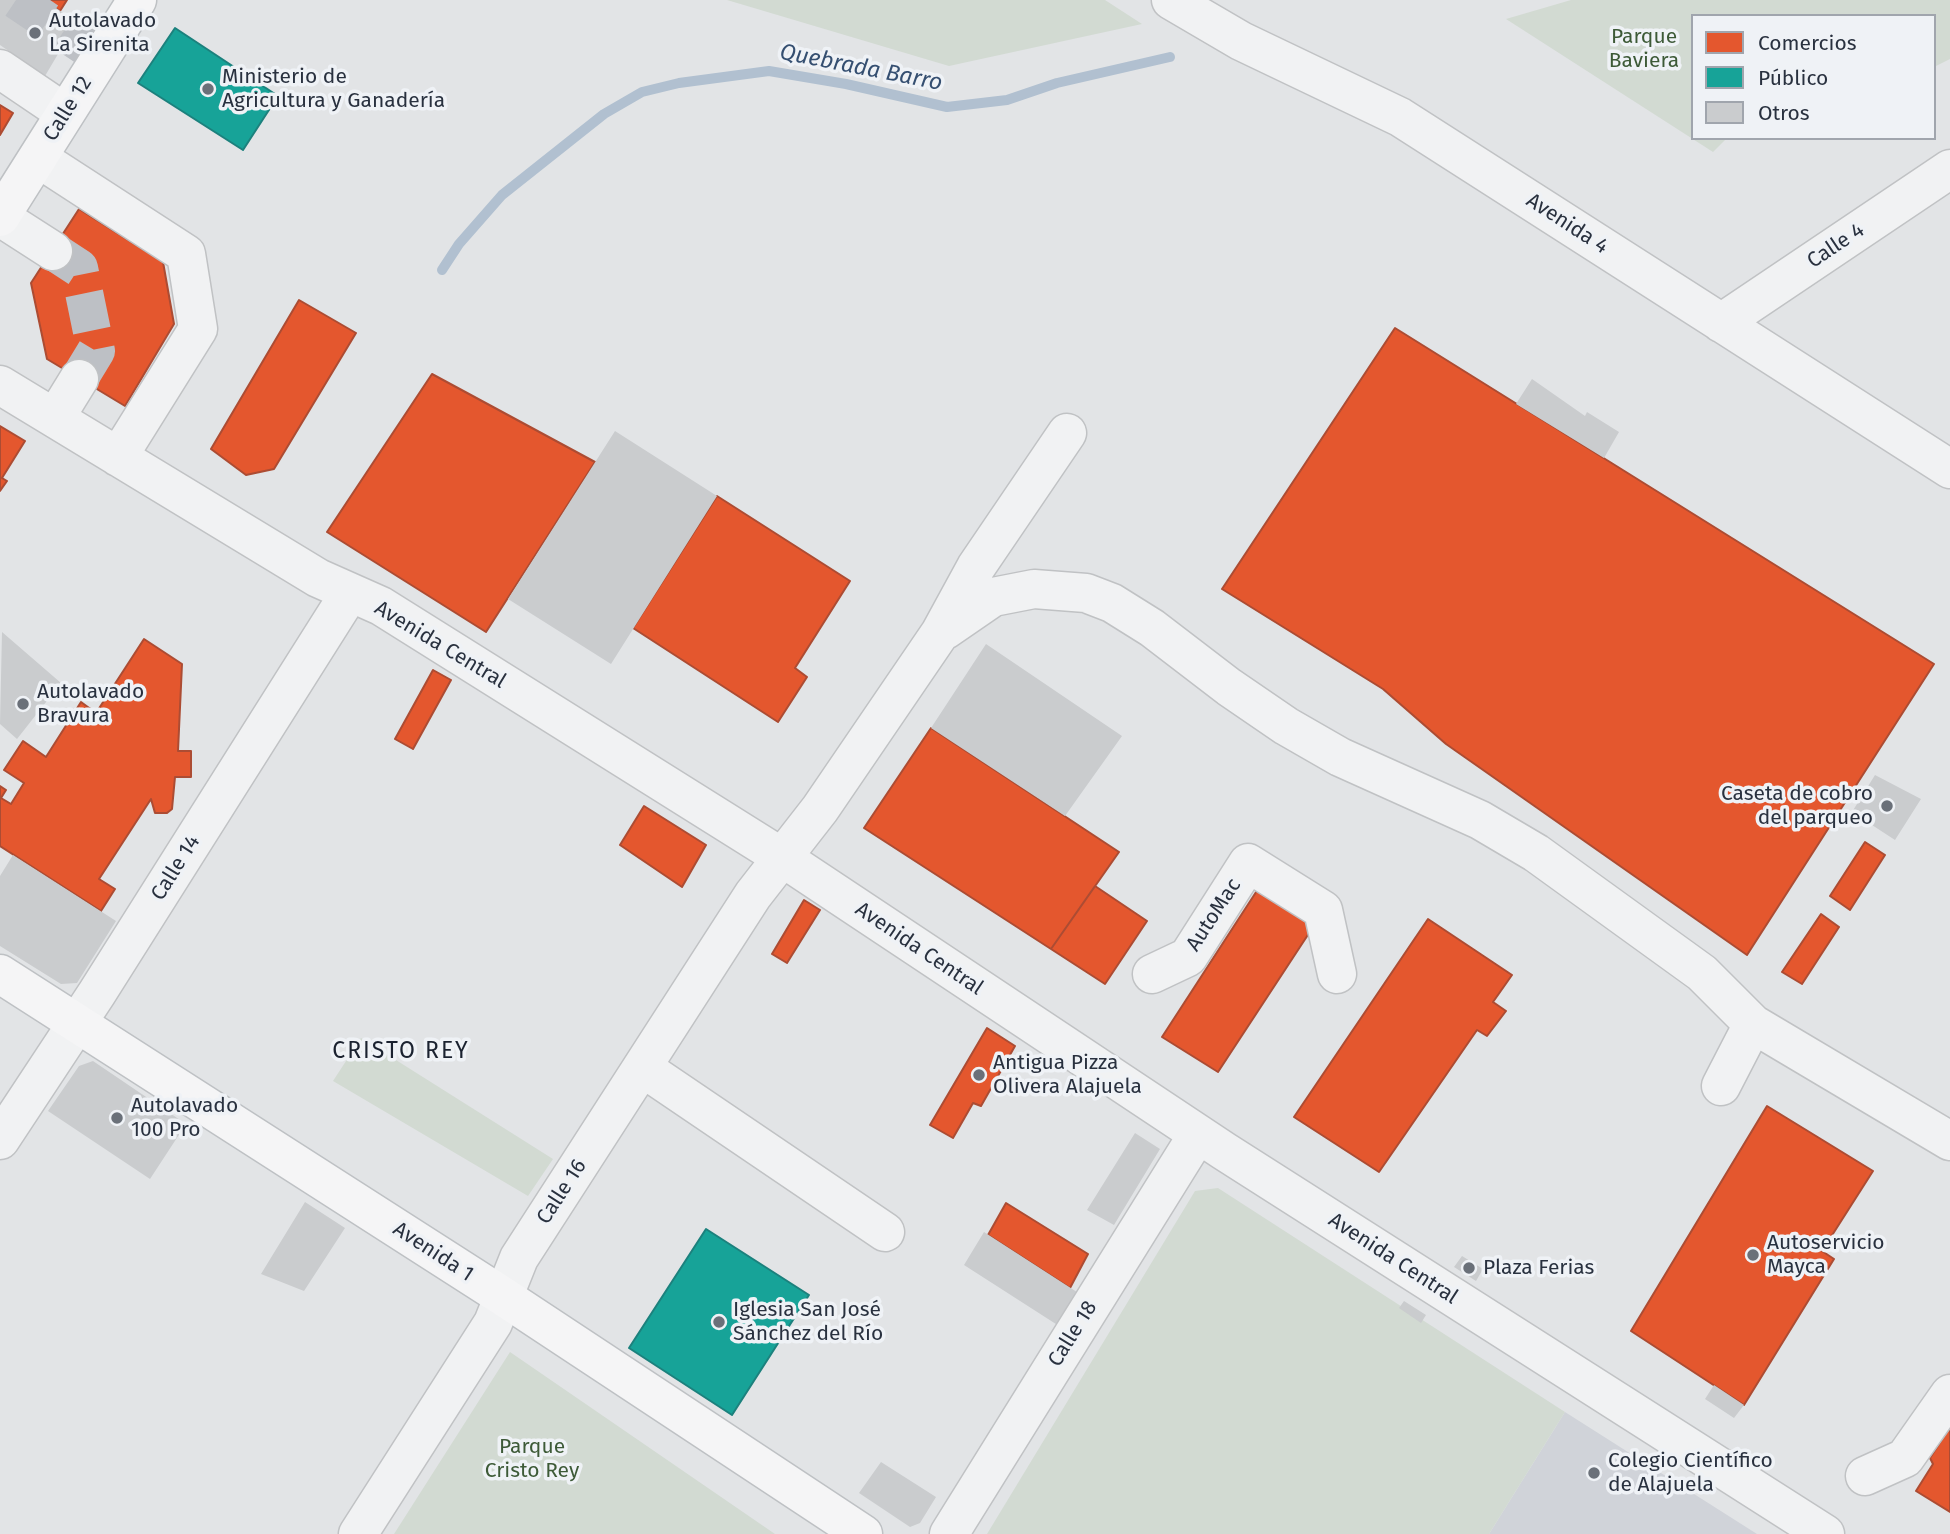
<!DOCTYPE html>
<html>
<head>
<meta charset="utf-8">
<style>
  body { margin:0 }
  #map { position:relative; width:1950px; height:1534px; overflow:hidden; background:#e2e4e6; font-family:"Fira Sans",sans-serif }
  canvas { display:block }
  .legend { position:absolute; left:1691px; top:14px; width:245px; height:126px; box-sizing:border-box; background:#eff2f6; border:2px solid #a0a5ad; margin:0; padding:9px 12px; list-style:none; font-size:21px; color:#29313f }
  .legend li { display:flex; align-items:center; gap:14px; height:35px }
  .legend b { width:35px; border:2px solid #a0a5ad }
</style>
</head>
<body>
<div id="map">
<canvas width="1950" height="1534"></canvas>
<ul class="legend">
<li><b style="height:19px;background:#e4572e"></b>Comercios</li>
<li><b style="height:19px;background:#17a398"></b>Público</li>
<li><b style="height:19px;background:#caccce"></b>Otros</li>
</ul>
</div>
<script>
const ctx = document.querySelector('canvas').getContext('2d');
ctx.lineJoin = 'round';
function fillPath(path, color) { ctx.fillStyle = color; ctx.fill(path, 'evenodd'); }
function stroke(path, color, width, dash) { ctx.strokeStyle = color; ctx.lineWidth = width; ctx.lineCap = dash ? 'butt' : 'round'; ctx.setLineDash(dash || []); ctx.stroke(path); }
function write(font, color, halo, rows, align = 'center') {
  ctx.font = font + ' "Fira Sans",sans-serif'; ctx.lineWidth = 7; ctx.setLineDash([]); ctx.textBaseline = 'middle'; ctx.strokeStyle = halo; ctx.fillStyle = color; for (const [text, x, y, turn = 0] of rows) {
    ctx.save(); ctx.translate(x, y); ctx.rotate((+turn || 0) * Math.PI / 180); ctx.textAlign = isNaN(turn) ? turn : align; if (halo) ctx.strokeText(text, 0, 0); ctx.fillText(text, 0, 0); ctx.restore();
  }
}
fillPath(new Path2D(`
  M1565,1412L1757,1534H1489Z`), '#d0d3d9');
fillPath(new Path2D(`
  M727,0H1105L1142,24L949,66Z
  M1571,0H1950V59L1934,67V16H1693V138H1727L1713,152L1506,19Z
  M361,1038L553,1159L528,1196L333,1081Z
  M1218,1188L1565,1412L1489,1534H987L1195,1191Z
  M510,1352L775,1534H394Z`), '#d2dad2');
const shops = new Path2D(`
  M44,0H67L60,11Z
  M0,105L13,113L0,135Z
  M79,209L163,262L174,324L125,406L47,359L31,283Z
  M299,300L356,333L274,469L246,475L211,449Z
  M1395,328L1934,664L1747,955L1446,744L1383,689L1222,589Z
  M432,374L595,462L486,632L327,532Z
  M0,426L25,441L2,478L7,481L0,491Z
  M717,496L850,581L795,668L807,677L778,722L633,628Z
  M144,639L182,664L178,751H191V777H175L172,809L167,813H155L151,799L99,879L115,889L101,911L0,846V786L6,790L1,798L11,804L24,783L4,770L23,741L46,757L81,702L96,713Z
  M433,670L451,680L413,749L395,739Z
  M931,728L1119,852L1051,949L864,828Z
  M644,806L706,845L682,887L620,845Z
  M1865,842L1885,855L1850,910L1830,896Z
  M1095,886L1147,921L1105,984L1051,949Z
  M1260,886L1317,921L1218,1072L1162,1037Z
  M804,900L820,910L787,963L772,954Z
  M1821,914L1839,927L1802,984L1782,972Z
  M1428,919L1512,975L1493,1002L1506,1011L1487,1036L1477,1030L1379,1172L1294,1117Z
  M987,1028L1015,1046L981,1106L973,1103L953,1138L930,1125Z
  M1767,1106L1873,1171L1822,1251L1834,1259L1744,1405L1631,1331Z
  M1006,1203L1088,1254L1070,1288L988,1235Z
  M1950,1427V1512L1916,1491L1933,1464L1930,1458Z`);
fillPath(shops, '#e4572e');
stroke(shops, '#ac4c33', 2);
const public = new Path2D(`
  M175,28L278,96L243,150L138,83Z
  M706,1229L809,1295L732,1415L629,1348Z`);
fillPath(public, '#17a398');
stroke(public, '#1c817d', 2);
stroke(new Path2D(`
  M442,270L459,244L502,195L604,114L642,92L679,83L769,71L846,84L947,107L1007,100L1057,83L1170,57`), '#b1c0d0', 10);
fillPath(new Path2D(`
  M0,0H44L77,22L45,76L0,45Z
  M1532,379L1585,416L1587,412L1619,432L1604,458L1516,404Z
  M615,431L717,496L611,664L508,599Z
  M2,632L61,683L17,739L0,724Z
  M986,644L1122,736L1065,816L931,728Z
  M1875,775L1921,799L1895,840L1852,812Z
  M13,855L116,921L77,983L61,984L0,946V876Z
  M93,1061L186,1124L150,1179L48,1111L79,1066Z
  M1135,1133L1160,1149L1114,1225L1087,1210Z
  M305,1202L345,1228L304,1291L261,1274Z
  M984,1232L1080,1294L1059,1326L964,1265Z
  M1462,1256L1483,1269L1476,1281L1454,1267Z
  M1404,1301L1426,1315L1421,1323L1399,1308Z
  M1714,1385L1744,1405L1734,1418L1705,1399Z
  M881,1462L936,1497L920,1523L910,1527L859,1493Z`), '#caccce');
stroke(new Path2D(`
  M16,0L101,57
  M53,251L79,268L96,351L79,379`), '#bdc0c5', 38, [38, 19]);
const minor = new Path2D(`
  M1171,0L1241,41L1400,117L1950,469
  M0,69L65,113
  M38,158L186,254L198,329L118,457
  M0,217L53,251
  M1721,323L1950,169
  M0,385L318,578L381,606L783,858L1224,1151L1825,1534
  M55,418L79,379
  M945,630L993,597L1034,589L1086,593L1112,603L1152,628L1229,687L1286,726L1340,757L1480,820L1536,853L1702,973L1753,1024L1950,1141
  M1152,974L1188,957L1248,863L1323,910L1337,974
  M643,1068L885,1232
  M1721,1086L1753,1024
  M0,1140L97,993L349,594
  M1865,1476L1905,1458L1950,1394
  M358,1534L493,1323L519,1258L753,895L820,809L940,633L976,567L1067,433
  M949,1534L1198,1134`);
const major = new Path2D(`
  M0,217L137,0
  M0,974L504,1297L863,1534`);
stroke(minor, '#c0c2c4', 41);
stroke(major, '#bec1c4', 41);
stroke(minor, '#f1f2f3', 38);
stroke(major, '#f5f5f6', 38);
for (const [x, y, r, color] of [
  [35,33,7,"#6a7079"],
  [208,89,7,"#6a7079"],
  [23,704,7,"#6a7079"],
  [1887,806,7,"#6a7079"],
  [979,1075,7,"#6a7079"],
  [117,1118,7,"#6a7079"],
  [1753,1255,7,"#6a7079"],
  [1469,1268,7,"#6a7079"],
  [719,1322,7,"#6a7079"],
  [1594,1473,7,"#6a7079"]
]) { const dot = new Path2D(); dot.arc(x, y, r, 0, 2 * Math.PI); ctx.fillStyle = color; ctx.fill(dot); stroke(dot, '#eff2f6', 2.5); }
write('21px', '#29313f', '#eff2f6', [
  ["Autolavado",49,21],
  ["La Sirenita",49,45],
  ["Ministerio de",222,77],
  ["Agricultura y Ganadería",222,101],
  ["Autolavado",37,692],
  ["Bravura",37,716],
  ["Caseta de cobro",1873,794,"right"],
  ["del parqueo",1873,818,"right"],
  ["Antigua Pizza",993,1063],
  ["Olivera Alajuela",993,1087],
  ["Autolavado",131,1106],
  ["100 Pro",131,1130],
  ["Autoservicio",1767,1243],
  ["Mayca",1767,1267],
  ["Plaza Ferias",1483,1268],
  ["Iglesia San José",733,1310],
  ["Sánchez del Río",733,1334],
  ["Colegio Científico",1608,1461],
  ["de Alajuela",1608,1485]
], 'left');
write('21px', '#3d5a37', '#eff2f6', [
  ["Parque",1644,37],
  ["Baviera",1644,61],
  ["Parque",532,1447],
  ["Cristo Rey",532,1471]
]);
write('21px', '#29313f', '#eff2f6', [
  ["Calle 12",68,109,-58],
  ["Avenida 4",1567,224,33],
  ["Calle 4",1836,246,-34],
  ["Avenida Central",440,645,31],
  ["Calle 14",176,868,-58],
  ["AutoMac",1214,915,-57],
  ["Avenida Central",919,949,34],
  ["Calle 16",562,1192,-57],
  ["Avenida 1",433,1252,33],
  ["Avenida Central",1393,1259,33],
  ["Calle 18",1073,1334,-58]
]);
write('italic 23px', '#354f71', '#eff2f6', [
  ["Quebrada Barro",861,68,11]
]);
ctx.letterSpacing = '2px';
write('23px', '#1b2230', '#eff2f6', [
  ["CRISTO REY",401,1052]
]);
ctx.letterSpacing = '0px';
</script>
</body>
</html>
